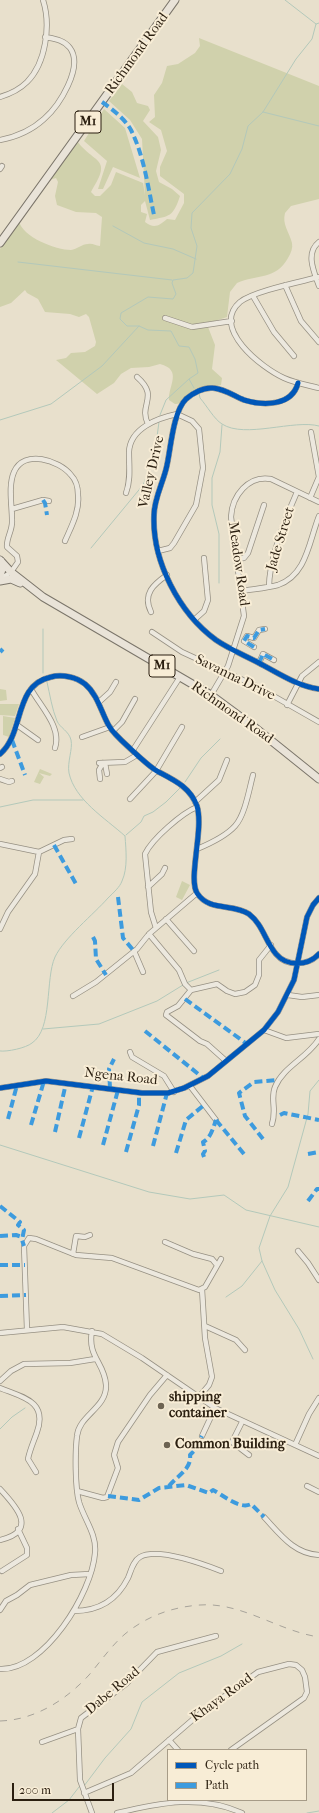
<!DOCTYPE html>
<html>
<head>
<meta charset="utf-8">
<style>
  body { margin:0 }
  #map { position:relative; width:319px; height:1813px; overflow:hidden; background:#e8e0cc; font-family:"IM FELL French Canon",serif }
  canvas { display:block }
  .legend { position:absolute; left:167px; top:1749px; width:140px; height:52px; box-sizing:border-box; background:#f8edd6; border:1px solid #a69b87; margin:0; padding:5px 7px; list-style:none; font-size:12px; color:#2b1f10 }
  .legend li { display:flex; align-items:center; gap:8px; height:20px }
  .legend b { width:20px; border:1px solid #a69b87 }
  .scale { position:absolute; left:12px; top:1783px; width:102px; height:18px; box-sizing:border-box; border:2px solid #2b1f10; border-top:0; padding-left:5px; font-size:12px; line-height:14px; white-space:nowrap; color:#2b1f10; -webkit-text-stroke:3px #f8edd6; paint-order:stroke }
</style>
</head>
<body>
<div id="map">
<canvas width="319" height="1813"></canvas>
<ul class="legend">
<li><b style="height:5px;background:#0057b8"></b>Cycle path</li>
<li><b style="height:5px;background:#3d9bde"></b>Path</li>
</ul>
<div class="scale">200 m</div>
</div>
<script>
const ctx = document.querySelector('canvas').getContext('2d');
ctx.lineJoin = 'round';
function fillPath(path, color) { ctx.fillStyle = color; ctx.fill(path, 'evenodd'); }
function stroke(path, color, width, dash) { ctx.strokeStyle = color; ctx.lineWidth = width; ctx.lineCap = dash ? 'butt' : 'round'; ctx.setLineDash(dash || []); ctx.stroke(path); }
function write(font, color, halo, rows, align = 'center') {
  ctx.font = font + ' "IM FELL French Canon",serif'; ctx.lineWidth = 4; ctx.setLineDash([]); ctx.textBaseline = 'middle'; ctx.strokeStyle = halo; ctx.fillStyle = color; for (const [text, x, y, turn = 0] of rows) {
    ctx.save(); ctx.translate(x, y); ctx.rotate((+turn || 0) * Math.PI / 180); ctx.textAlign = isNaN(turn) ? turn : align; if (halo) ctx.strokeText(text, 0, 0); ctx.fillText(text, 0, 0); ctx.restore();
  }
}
fillPath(new Path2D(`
  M199,38L319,86V199L291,206L285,213C282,225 289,231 292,243C293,248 291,253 288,258C276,280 257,274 237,283L230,292L227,317L209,323L208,327L215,345L212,369L222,378L221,385C211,388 200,387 190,393C185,397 181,405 175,404L169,400C168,386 183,370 160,364L149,367L131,368L121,374L114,383L97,394L56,360L66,358L71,353L85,352L95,346L96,342L89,317L86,314L79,317L70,314L45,312L38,299L27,293L25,290L11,303L0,307V249L19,221C22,237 56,250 71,250C77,249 82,244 88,244C93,243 95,246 100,246L102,217L96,213L76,212L57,205L55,196L58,182L56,178L49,180L77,141C94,164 113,157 92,190L91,192L95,196H100L111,185L116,172L143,183L145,195L142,139L130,120L109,101L122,84L132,92L137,103L148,106L150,110L143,121L158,137L161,150L156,171L159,182L172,189L180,196C173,217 170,216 150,220L145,201L141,205V212L147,214L145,222C154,229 159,226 167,219L175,220L184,203V194L160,176V167L167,151L161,130L149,122L155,117L154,95L162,83L167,66L178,64L195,53L200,46Z
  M104,109L125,128L140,178L113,167L103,189H98L107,161L84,141Z
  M0,689L6,690L7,700L0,701Z
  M0,704H19L15,716L0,715Z
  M3,716L15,718L9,737L3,735Z
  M40,769L52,774L50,776L39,773L44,777L40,784L34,782Z
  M182,881L190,885L182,900L176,897Z`), '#d0d1ac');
stroke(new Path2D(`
  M285,0L316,24
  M263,112L319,126
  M113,226L144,243L173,249L196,259
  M18,262L172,280
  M194,388L189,379L198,373L195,359L189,347L179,346L171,331L148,330L139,326H127L120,319L121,313L148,297L173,299L176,294L172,283L173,280L187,278L193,273L197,246L191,228L192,213L230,174L242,149L248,126L263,112L296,59L312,39L316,24L319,23
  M199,393L200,398C207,406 214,419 222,424C245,439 294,419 319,426
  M160,415L166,400L189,379
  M0,420L51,404L102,366L139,326
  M91,548L143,485L154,459L159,422
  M219,583V534L212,505V478L220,452L222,425
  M43,629V673
  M185,782L201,758L220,739
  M0,807L33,800H83
  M126,835L141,822L144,816L153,812L166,802L180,788
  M186,983L219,970
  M43,1029L99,1024L157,1001L183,985
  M0,1051C7,1052 26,1048 32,1043C53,1029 45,979 55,957C64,938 94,914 108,898C113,893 120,887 122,881C128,868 126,850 125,836C105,818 75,800 69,773C67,762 73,749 71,740C69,731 60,728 57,721C52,709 50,695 47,682
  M0,1145L149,1192L190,1199L224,1195L246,1210L319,1227
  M226,1297L242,1286L262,1261
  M313,1359L299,1329L275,1290L262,1261L259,1248L270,1216L288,1187L308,1114L310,1091L319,1080
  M0,1429L12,1417L25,1408
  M84,1786L105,1758L131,1729L142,1702L179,1673L221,1656L242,1644
  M52,1813L69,1800L79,1787
  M307,1813L319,1811`), '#b3c8ba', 1);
const minor = new Path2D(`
  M0,97C10,94 19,90 27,82C46,63 51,25 43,0
  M0,140C16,137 32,130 44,119C59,106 84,67 70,48C64,40 55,39 45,37
  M0,169L2,166
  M319,242C305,253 314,272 319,286
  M319,277C300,282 254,291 240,302C210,328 262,368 284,378C295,383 307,385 319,388
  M285,285L301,321L319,342
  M253,296L274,332L294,356
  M165,318L192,327L232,321
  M137,377C160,397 138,404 148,424
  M298,383C292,406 264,406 244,400C234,396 225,389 213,388C204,387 193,393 186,399C173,412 171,447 167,465C164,481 154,498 154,515C152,561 179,613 216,640C229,649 244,655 259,663C278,673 297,686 319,689
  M126,493C131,480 129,466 129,452C130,428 158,418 177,414L192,421L199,429L203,468L196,505L174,543L170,548L158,551
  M310,498L319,477L311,432
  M12,509L43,500L49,501
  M237,559L244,558L248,553L264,505
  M1,579L11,572L18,562L17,556L7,547C6,538 13,530 12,520C12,505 8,486 14,472C24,449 59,460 71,475C76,480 78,488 78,495C80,511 71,527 65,541
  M269,587C269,559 286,517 297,492
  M241,591C253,589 267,588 278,585C307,575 309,541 319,516
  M151,612C142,594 154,584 167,575
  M194,620L204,611L208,600L204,558
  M152,632L182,652L256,686L319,722
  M254,647L244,641L247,636L254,638L259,630L265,629
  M259,663L263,654L274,660
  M31,689C40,706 62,727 55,748
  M211,695L228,666L244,616L231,517C232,496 248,475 271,479L319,502
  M99,702L110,692L116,682
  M287,705L302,676L319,662
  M17,725L38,740
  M113,731L122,722L135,699
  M82,737L110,727
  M133,750L180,677
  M0,754C25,733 13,685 51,677C62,674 76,677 85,684C98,695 101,712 109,726C115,736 128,746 136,754C143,760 150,767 157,771C174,780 190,787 197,806C204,829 188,878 197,893C209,912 233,903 249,914C263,925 265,941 276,954C287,967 308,966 319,954
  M99,763L125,762L137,755
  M105,763L107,774
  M0,768L2,767
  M0,779L9,782L12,781
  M100,779L99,770L103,763
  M130,799L156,771L182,727
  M195,802L219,780L227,760
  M0,844L39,852L64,840L72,839
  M197,849C209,844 226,836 235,826C245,815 249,790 253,775
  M148,887L162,874L165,868
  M166,919L194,951
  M156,928L151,912L145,854C152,839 182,813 197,807
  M0,929L8,912L35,874L39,852
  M149,934L179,970L185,984L191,990L217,984L227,991L235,994L245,992L255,985L259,975V960L271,945
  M134,951L143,972
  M191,990L178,1006L167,1012L166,1015L200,1041L207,1044L226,1061
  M288,995L302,997L319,995
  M73,996L96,982L137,949L149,934L197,893
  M264,1030L286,1038L319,1034
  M130,1052L132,1057L164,1076L174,1092
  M190,1086L216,1120
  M0,1088L46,1081L142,1093H168L184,1088L208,1076L264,1030L278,1012L294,980L307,917L313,905L319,898
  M272,1124C277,1109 270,1099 275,1087C283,1067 307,1058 319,1039
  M165,1242L193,1254L212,1259L217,1265
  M298,1251L308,1263L319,1280
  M73,1254L76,1236L85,1237L90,1235
  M205,1326L236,1340L245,1350
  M27,1330L24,1246L29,1238L36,1239L76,1255L112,1258L199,1290L205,1287L221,1259
  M0,1333L63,1327L102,1334L142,1358L215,1408L319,1456
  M0,1381L11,1371L24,1364L70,1363L95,1359
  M0,1388C22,1397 48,1401 37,1432C34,1441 30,1449 28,1459L36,1472
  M198,1398L209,1385L212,1377L205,1338L202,1289
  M242,1422L232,1442L249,1455
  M202,1436L215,1408
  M295,1445L309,1414L319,1398
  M307,1486L319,1492
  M0,1489C16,1506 39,1531 0,1540
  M77,1491L103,1498L107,1497L118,1468L114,1455L118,1442L150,1395L167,1375
  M264,1517C280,1534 294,1554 319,1555
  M2,1571L27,1555V1548L18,1529
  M0,1610L6,1601L17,1595L30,1585L71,1575L90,1574
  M74,1611C98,1611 117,1600 128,1578C131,1571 133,1561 140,1557C158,1547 203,1564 221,1571
  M0,1669C44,1671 92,1593 95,1553C97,1534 84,1519 79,1502C75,1487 75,1452 77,1436C79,1415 107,1408 106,1385C105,1363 87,1357 92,1331
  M169,1740L178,1750
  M42,1742L78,1729
  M84,1793L131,1773L197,1716L258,1672L289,1664L296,1665L302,1670L305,1677L307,1692L304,1698L231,1750
  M92,1813L80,1780L78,1729L81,1718L127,1683L157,1652L216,1636
  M117,1813C159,1803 201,1794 242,1813`);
const highway = new Path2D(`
  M0,243L175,0
  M0,560L11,572L43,597L211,695L253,726L319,779
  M0,576L2,569L1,561
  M0,581L11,579L20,583`);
stroke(minor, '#969083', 6);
stroke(highway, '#7b756a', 9);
stroke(minor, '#ece8de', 4.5);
stroke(highway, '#e9e3d8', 7);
stroke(new Path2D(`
  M0,1721C35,1720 66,1700 89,1675C101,1661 111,1646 125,1634C147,1616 172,1607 200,1605C242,1602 278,1631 319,1637`), '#a7a39a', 1, [7, 7]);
stroke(new Path2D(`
  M102,102C112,109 125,119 131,130C144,156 148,187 154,215
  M43,500L45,503L47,515
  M254,647L244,641L247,636L254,638L259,630L265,629
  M0,649L3,652
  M259,663L263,654L274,660
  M12,740L25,775
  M54,845L76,884
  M118,897L123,938L134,951
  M93,937L95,941L96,959L106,975
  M185,999L247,1044
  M145,1031L202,1077
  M110,1088L109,1069L114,1059
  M280,1115L284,1113L319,1120
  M8,1119L17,1085
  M216,1120L244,1154
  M31,1125L44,1081
  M55,1132L66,1083
  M79,1138L93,1086
  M263,1139L245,1116L239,1093L254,1082L278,1080
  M103,1145L118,1090
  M153,1146L167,1093
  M126,1152L139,1105V1092
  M176,1153L186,1120L204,1105
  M308,1154L319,1152
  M204,1157L203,1154L205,1151L203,1142C211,1138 213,1128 216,1120
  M308,1201L317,1189H319
  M0,1206L20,1222L18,1225L24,1230L22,1240L24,1246
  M0,1236L16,1235L22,1237
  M0,1265H25
  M0,1296L26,1295
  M169,1486C177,1476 192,1469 190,1455L194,1451L202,1436
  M108,1496L139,1500L159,1488L186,1485L209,1493L213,1490C223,1495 240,1510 251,1504L264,1517`), '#3d9bde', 4, [8, 4]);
stroke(new Path2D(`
  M298,383C292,406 264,406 244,400C234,396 225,389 213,388C204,387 193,393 186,399C173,412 171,447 167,465C164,481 154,498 154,515C152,561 179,613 216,640C229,649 244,655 259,663C278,673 297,686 319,689
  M0,754C25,733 13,685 51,677C62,674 76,677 85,684C98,695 101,712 109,726C115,736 128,746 136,754C143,760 150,767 157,771C174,780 190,787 197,806C204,829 188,878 197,893C209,912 233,903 249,914C263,925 265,941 276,954C287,967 308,966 319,954
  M0,1088L46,1081L142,1093H168L184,1088L208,1076L264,1030L278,1012L294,980L307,917L313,905L319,898`), '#0057b8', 5);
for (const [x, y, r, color] of [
  [161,1406,4,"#6d6352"],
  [167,1445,4,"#6d6352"]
]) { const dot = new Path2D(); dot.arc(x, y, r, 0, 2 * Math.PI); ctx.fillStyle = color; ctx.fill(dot); stroke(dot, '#f8edd6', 1.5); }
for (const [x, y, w] of [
  [88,122,26],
  [162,666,26]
]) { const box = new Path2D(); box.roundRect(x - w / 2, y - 11, w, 22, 3); ctx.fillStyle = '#f8edd6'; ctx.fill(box); stroke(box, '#2b1f10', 1); }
write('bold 13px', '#2b1f10', null, [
  ["M1",88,122],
  ["M1",162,666]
]);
write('14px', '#2b1f10', '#f8edd6', [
  ["Richmond Road",137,54,-54],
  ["Valley Drive",152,472,-77],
  ["Jade Street",281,539,-73],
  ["Meadow Road",238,564,82],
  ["Savanna Drive",235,678,26],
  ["Richmond Road",232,713,35],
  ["Ngena Road",121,1077,6],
  ["Dabe Road",113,1691,-40],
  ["Khaya Road",222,1698,-36]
]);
write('bold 14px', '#2b1f10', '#f8edd6', [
  ["shipping",169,1398],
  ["container",169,1414],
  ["Common Building",175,1445]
], 'left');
</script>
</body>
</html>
